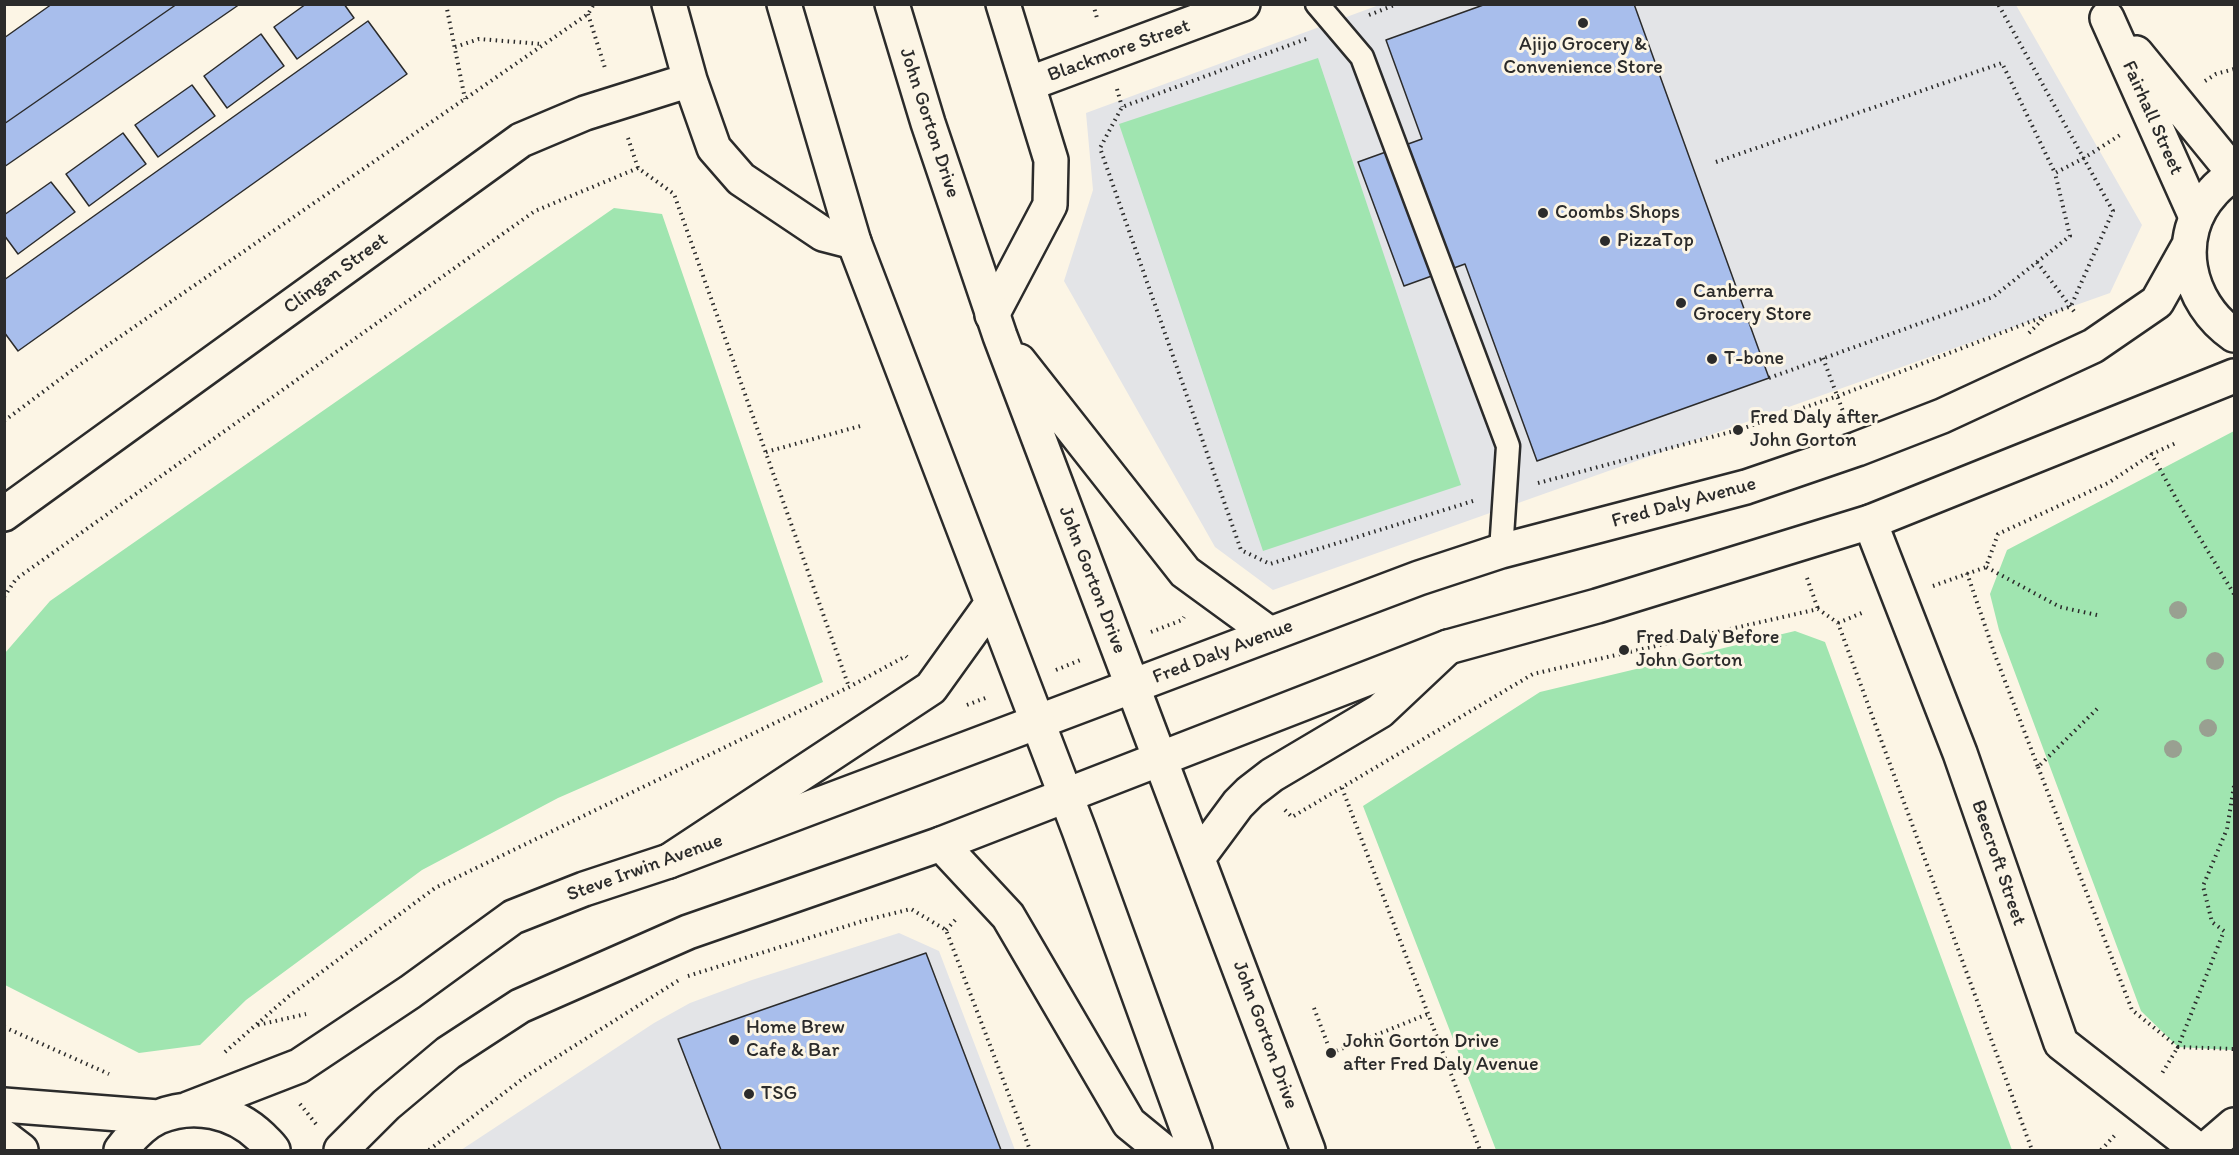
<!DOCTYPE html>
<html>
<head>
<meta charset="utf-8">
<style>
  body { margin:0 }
  #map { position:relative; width:2239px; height:1155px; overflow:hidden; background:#fcf5e5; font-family:Itim,sans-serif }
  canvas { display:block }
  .frame { position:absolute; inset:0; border:6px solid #2b2b2b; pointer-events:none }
</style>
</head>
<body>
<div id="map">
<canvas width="2239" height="1155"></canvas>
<div class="frame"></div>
</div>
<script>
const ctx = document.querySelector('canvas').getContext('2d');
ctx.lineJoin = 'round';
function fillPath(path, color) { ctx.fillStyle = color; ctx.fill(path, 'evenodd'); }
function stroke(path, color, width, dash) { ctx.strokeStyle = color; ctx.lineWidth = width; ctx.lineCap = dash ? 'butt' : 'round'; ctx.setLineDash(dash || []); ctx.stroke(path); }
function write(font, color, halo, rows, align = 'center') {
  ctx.font = font + ' Itim,sans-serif'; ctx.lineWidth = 6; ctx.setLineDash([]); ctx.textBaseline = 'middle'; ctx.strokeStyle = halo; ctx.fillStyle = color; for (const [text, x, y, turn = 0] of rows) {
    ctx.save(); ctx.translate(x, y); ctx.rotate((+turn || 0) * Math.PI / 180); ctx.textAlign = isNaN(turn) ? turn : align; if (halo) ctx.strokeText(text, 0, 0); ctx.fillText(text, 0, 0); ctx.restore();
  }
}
fillPath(new Path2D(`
  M1379,5H2016L2142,225L2110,293L1273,590L1215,547L1064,281L1093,190L1086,113Z
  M899,933L939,951L1015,1150H461L654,1023L690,1003L752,980Z`), '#e3e4e7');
fillPath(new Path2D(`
  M1318,58L1461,485L1263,551L1119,124Z
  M614,208L662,214L823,682L558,798L422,870L246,1000L200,1045L139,1053L5,985V653L50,601Z
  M2234,431V1049L2232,1050L2178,1047L2141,1011L1999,630L1990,594L2007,550Z
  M1795,631L1825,642L2012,1150H1496L1363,806L1540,692Z`), '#a0e5b0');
const building = new Path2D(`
  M52,4H177L4,124V38Z
  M177,4H240L4,167V124Z
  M306,4H344L354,18L297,59L274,27Z
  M1486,4H1634L1769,378L1537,461L1465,264L1404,286L1358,162L1422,139L1386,40Z
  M368,21L407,74L18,351L4,332V280Z
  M261,34L284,66L227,108L204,76Z
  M192,85L215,116L158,157L135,125Z
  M123,133L146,164L89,206L66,174Z
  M51,182L75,212L18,254L4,235V215Z
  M926,953L1001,1150H721L678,1039Z`);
fillPath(building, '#a8beec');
stroke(building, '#2b2b2b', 1.5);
const service = new Path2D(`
  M1317,4L1362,57L1508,446L1501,551`);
const minor = new Path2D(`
  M669,4L690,80L714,148L741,179L823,234L854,242
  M2107,18L2196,217
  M2136,53L2234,173
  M1028,84L1243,4
  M992,315L1050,205L1051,160L1003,4
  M4,514L521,140L585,113L690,80
  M1870,522L1960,753L2061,1043L2198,1150
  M2205,1150L2234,1125`);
const tertiary = new Path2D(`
  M2234,174C2227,179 2219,185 2213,192C2172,236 2187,303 2234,335
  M4,1105L158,1117
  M188,1109L299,1066L410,992L513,917L584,889L669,861L1419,578L1501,551L1746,487L1857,449L1942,416L2093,346L2157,302L2189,245
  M4,1137L21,1150
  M121,1150C131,1137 143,1124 158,1117C194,1102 234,1111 261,1137C265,1141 270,1145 273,1150
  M341,1150L386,1105L448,1053L520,1006L688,932L941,844L1448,647L1597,606L1870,522L2234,376`);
const primary = new Path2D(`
  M784,4L854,242L1079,830L1195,1150
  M892,4L928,123L1000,336L1308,1150
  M1019,361L1185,572L1270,634
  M941,844L1008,916L1129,1123L1162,1150
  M1198,858L1238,804L1250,792L1272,775L1380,711L1448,647
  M669,861L931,688L992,603`);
stroke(service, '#2b2b2b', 27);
stroke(minor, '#2b2b2b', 38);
stroke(tertiary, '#2b2b2b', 38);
stroke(primary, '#2b2b2b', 38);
stroke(new Path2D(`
  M446,4L465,99
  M1093,4L1097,18
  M588,14L605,68
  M1369,15L1397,4
  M1306,39L1122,107L1100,148L1241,550L1270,564L1473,501
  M455,47L479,39L542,44
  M2205,81L2216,74L2234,69
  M1117,89L1122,107
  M628,138L638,168
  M1716,162L2002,63L2055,173L2084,158L2120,135
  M2037,262L2076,314
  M2029,333L2045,317
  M1823,358L1844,414
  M1769,378L1993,297L2070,236L2055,173
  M4,421L79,365L588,14L594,4
  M766,452L864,425
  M2151,453L2178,502L2234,594
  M1538,483L1738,430L1838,396L2071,306L2113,211L1998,4
  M1967,573L1995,655L2038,767L2100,706
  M1807,578L1818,609
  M1933,586L1986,567
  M4,597L16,579L535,211L638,168L674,194L849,687
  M2097,615L2060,607L1986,567L1998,534L2108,483L2152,454L2176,443
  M1838,623L1864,612
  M1151,632L1182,620L1184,617
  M1056,670L1083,659
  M967,705L988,697
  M2038,767L2132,1010L2178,1047L2161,1075
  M2234,786L2227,829L2203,886L2212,922L2224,931L2178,1047L2234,1049
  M1342,788L1480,1150
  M1285,810L1292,817L1533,674L1818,609L1838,623L2032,1150
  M946,930L958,917
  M688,976L866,920L911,909L946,930L1030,1150
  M1314,1008L1331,1053L1428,1014
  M258,1025L306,1014
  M4,1027L109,1074
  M225,1052L289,996L435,888L849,687L906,656L907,657
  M300,1104L316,1124
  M429,1150L525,1077L679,980
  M2101,1150L2116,1134`), '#2b2b2b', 4, [1.5, 4.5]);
stroke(service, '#fcf5e5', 22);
stroke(minor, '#fcf5e5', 33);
stroke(tertiary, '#fcf5e5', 33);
stroke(primary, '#fcf5e5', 33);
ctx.fillStyle = '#99a091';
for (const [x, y] of [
  [2178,610],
  [2215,661],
  [2208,728],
  [2173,749]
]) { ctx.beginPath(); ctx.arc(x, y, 9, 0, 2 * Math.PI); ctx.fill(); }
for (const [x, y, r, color] of [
  [1583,23,6,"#2b2b2b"],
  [1543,213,6,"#2b2b2b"],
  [1605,241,6,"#2b2b2b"],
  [1681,303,6,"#2b2b2b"],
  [1712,359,6,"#2b2b2b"],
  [1738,430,6,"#2b2b2b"],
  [1624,650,6,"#2b2b2b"],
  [734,1040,6,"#2b2b2b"],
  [1331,1053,6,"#2b2b2b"],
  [749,1094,6,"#2b2b2b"]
]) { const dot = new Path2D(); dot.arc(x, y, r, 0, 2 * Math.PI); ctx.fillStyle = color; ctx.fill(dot); stroke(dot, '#fcf5e5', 2); }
write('20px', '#2b2b2b', '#fcf5e5', [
  ["Ajijo Grocery &",1583,45,"center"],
  ["Convenience Store",1583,68,"center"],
  ["Coombs Shops",1555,213],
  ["PizzaTop",1617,241],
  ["Canberra",1693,292],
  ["Grocery Store",1693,315],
  ["T-bone",1724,359],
  ["Fred Daly after",1750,418],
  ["John Gorton",1750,441],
  ["Fred Daly Before",1636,638],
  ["John Gorton",1636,661],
  ["Home Brew",746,1028],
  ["Cafe & Bar",746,1051],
  ["John Gorton Drive",1343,1042],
  ["after Fred Daly Avenue",1343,1065],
  ["TSG",761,1094]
], 'left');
write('20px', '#2b2b2b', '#fcf5e5', [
  ["Blackmore Street",1119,51,-20],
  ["Fairhall Street",2152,118,66],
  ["John Gorton Drive",929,123,72],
  ["Clingan Street",336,274,-36],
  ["Fred Daly Avenue",1684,503,-15],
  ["John Gorton Drive",1092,580,69],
  ["Fred Daly Avenue",1223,652,-21],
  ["Beecroft Street",1998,863,71],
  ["Steve Irwin Avenue",645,868,-20],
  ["John Gorton Drive",1265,1035,70]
]);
</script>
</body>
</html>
